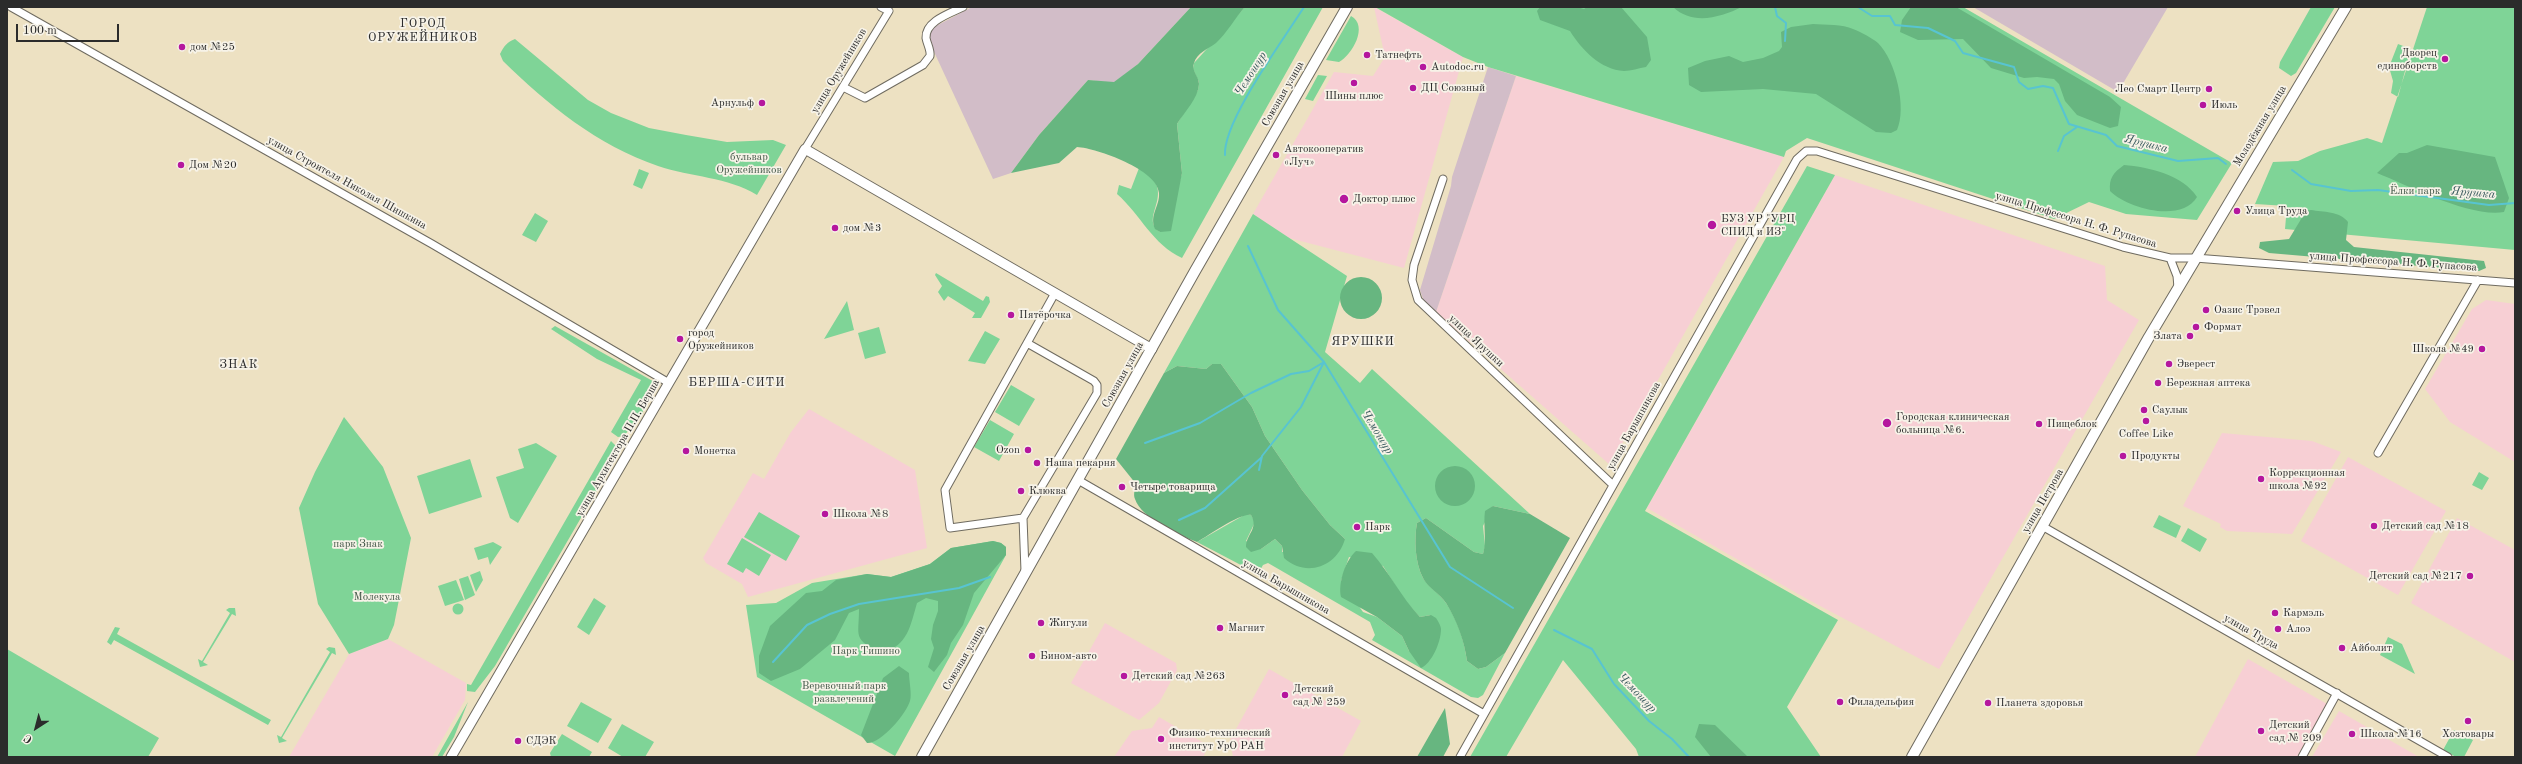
<!DOCTYPE html>
<html>
<head>
<meta charset="utf-8">
<style>
  body { margin:0 }
  #map { position:relative; width:2522px; height:764px; overflow:hidden; background:#ede1c2; font-family:"Old Standard TT",serif }
  canvas { display:block }
  .frame { position:absolute; inset:0; border:8px solid #2b2b2b; pointer-events:none }
  .north { position:absolute; left:16px; top:708px; width:40px; height:40px; -webkit-text-stroke:3px #f7f3e8; paint-order:stroke; rotate:216deg; font-size:11px; font-weight:700; line-height:16px; text-align:center; color:#2b2b2b }
  .north::after { content:''; display:block; margin:auto; width:14px; height:18px; background:#2b2b2b; clip-path:polygon(50% 0,100% 100%,50% 72%,0 100%) }
  .scale { position:absolute; left:16px; top:24px; width:103px; height:18px; box-sizing:border-box; border:2px solid #2b2b2b; border-top:0; padding-left:5px; font-size:12px; line-height:14px; white-space:nowrap; color:#2b2b2b; -webkit-text-stroke:3px #f7f3e8; paint-order:stroke }
</style>
</head>
<body>
<div id="map">
<canvas width="2522" height="764"></canvas>
<div class="frame"></div>
<div class="north">С</div>
<div class="scale">100 m</div>
</div>
<script>
const ctx = document.querySelector('canvas').getContext('2d');
ctx.lineJoin = 'round';
function fillPath(path, color) { ctx.fillStyle = color; ctx.fill(path, 'evenodd'); }
function stroke(path, color, width, dash) { ctx.strokeStyle = color; ctx.lineWidth = width; ctx.lineCap = dash ? 'butt' : 'round'; ctx.setLineDash(dash || []); ctx.stroke(path); }
function write(font, color, halo, rows, align = 'center') {
  ctx.font = font + ' "Old Standard TT",serif'; ctx.lineWidth = 3.5; ctx.setLineDash([]); ctx.textBaseline = 'middle'; ctx.strokeStyle = halo; ctx.fillStyle = color; for (const [text, x, y, turn = 0] of rows) {
    ctx.save(); ctx.translate(x, y); ctx.rotate((+turn || 0) * Math.PI / 180); ctx.textAlign = isNaN(turn) ? turn : align; if (halo) ctx.strokeText(text, 0, 0); ctx.fillText(text, 0, 0); ctx.restore();
  }
}
fillPath(new Path2D(`
  M1374,7L1463,57L1404,268L1289,238L1253,214L1334,72L1373,76L1385,57Z
  M1516,76L1784,157L1610,465L1436,312Z
  M1835,175L2105,266L2107,300L2139,320L1939,669L1807,599L1647,508Z
  M2486,300L2515,304V462L2450,422L2425,389L2472,309Z
  M809,409L915,470L927,548L748,597L742,584L706,563L703,558L753,473L764,479L791,432Z
  M2222,433L2312,441L2341,452L2292,534L2227,531L2220,527L2221,524L2183,506Z
  M2348,457L2446,511L2398,595L2301,541Z
  M2457,518L2515,550V662L2411,603Z
  M1105,623L1176,663L1177,670L1159,703L1139,720L1071,683Z
  M388,639L466,683L465,700L432,757H289L349,654Z
  M2248,659L2327,704L2297,757H2195Z
  M1269,669L1361,721L1342,757H1233L1230,740Z
  M2339,711L2419,757H2312Z
  M1159,717L1209,746L1203,757H1114L1132,731L1152,728Z`), '#f7cfd4');
fillPath(new Path2D(`
  M972,7H1191L1138,64L1114,83L1088,80L1039,135L1011,173L993,179L929,41L931,30L936,26Z
  M1973,7H2168L2118,92Z
  M1488,67L1516,76L1436,312L1424,302L1420,290L1451,186L1452,177Z`), '#d2bdc8');
fillPath(new Path2D(`
  M1245,7H1323L1182,258C1153,245 1140,214 1117,194L1119,185L1131,189L1139,168C1181,191 1137,217 1160,232L1177,192L1182,173L1177,124L1198,90L1199,82L1193,69L1194,63Z
  M1375,7H1963L2232,163L2197,220L2126,214L2089,202L2054,219L1807,138L1786,151L1784,157L1488,67L1463,57Z
  M2311,7H2335L2296,73L2291,76L2279,68L2280,62Z
  M2427,7H2515V250L2285,229L2287,206L2255,204L2273,162L2298,161L2320,151L2367,138L2382,143Z
  M1351,16C1369,26 1352,55 1339,62L1326,60Z
  M515,39L588,100L611,113L649,128L686,135L727,142L773,140L786,145L757,195C728,177 691,177 658,166C597,145 548,105 503,61L500,54C504,46 507,42 515,39Z
  M2398,44L2411,49L2398,97L2391,93L2393,81L2389,67Z
  M1318,75L1327,76L1313,101L1305,99Z
  M1807,166L1835,175L1645,511L1838,620L1787,707L1821,757H1639L1636,749L1563,660L1506,757H1470Z
  M639,169L649,173L642,189L633,185Z
  M535,213L548,221L536,242L522,235Z
  M1253,214L1347,276L1325,352L1360,383L1372,369L1530,514L1493,506L1483,526L1485,546L1483,554L1474,552L1426,518L1417,523C1414,539 1415,563 1423,578C1428,587 1440,594 1446,603C1458,621 1464,640 1467,661L1478,669L1486,667L1505,653L1483,695L1478,698L1471,697L1372,640L1375,635L1370,622L1268,563L1263,565L1258,574L1197,542L1246,514L1251,515L1255,522L1246,541L1261,549L1275,539L1282,546V552L1345,539L1330,525L1302,490L1265,436L1252,407L1221,364H1212L1206,369L1177,366L1164,373ZM1349,557L1383,566L1405,601L1420,617L1431,615L1409,651L1402,636L1377,617L1363,612L1341,581Z
  M936,273L983,301L986,296L989,297L990,302L981,318H972L975,313L948,296L944,301L938,292L942,286L935,275Z
  M847,301L854,330L824,339Z
  M555,326L658,384L642,413L624,436L618,437L611,432L641,380L597,359L551,329Z
  M879,327L886,353L865,359L858,333Z
  M985,331L1000,339L985,364L968,361Z
  M1011,385L1035,399L1019,426L995,412Z
  M344,417L383,467L411,538L394,625L388,639L349,654L318,604L299,508L315,472Z
  M990,420L1014,434L999,461L974,447Z
  M611,441L617,447L605,469L600,485L495,666L475,692L467,691V684L471,685Z
  M536,443L557,456L518,523L510,518L496,477L524,468L518,449Z
  M470,459L482,497L429,514L417,476Z
  M2479,472L2489,478L2482,490L2472,485Z
  M759,512L800,536L786,561L744,537Z
  M2159,515L2181,526L2176,538L2153,527Z
  M2188,528L2207,539L2200,552L2181,541Z
  M742,538L771,555L759,576L746,568L743,573L727,564Z
  M993,541L1001,543L1006,547V555L895,756L757,677L746,605L776,603L812,583L867,574L891,577L930,564L951,548Z
  M493,542L502,547L490,565L488,557L478,560L474,548Z
  M480,571L483,580L476,592L470,575Z
  M468,576L475,595L465,600L459,579Z
  M456,580L464,600L445,606L438,586Z
  M594,598L606,606L589,635L577,627Z
  M452.5 609a5.5 5.5 0 1 1 11 0a5.5 5.5 0 1 1-11 0Z
  M229,608H235L236,616L232,614L203,662L208,665L200,667L198,659L202,661L230,613L226,610Z
  M115,627L120,628L117,634L271,720L268,725L114,640L111,645L107,642Z
  M2388,637L2402,644L2415,674L2380,655Z
  M329,647L335,648L336,655L332,653L282,738L287,741L279,743L277,735L281,737L330,652L326,649Z
  M7,649L159,738L148,757H7Z
  M468,702L454,737L442,757H437Z
  M581,702L612,719L598,743L567,726Z
  M622,724L654,742L645,757H623L608,748Z
  M2454,730L2473,740L2464,757H2456L2443,750Z
  M562,734L592,752L589,757H551L550,753Z`), '#7fd497');
fillPath(new Path2D(`
  M1191,7H1245C1235,18 1227,33 1216,43C1208,49 1197,53 1194,63C1191,71 1199,76 1199,84C1198,99 1185,111 1177,124L1182,173L1171,231L1160,232L1155,229C1149,215 1160,206 1159,193C1158,170 1097,148 1077,147L1059,163L1011,173L1039,135L1088,80L1114,82L1138,64Z
  M1540,7H1577L1584,9L1587,7H1621L1647,37L1651,60L1646,67C1639,68 1631,71 1624,71C1601,70 1581,49 1570,31L1540,20L1537,11Z
  M1673,7H1742C1721,17 1693,26 1673,7Z
  M1911,7H1956L2110,97L2121,107L2118,126L2110,128L2077,115L2065,101L2059,84L2054,79L2037,77L2024,78L1991,68L1963,39L1918,40L1900,32L1902,20Z
  M1813,24C1825,25 1843,24 1853,29C1861,32 1872,38 1878,43C1896,61 1907,108 1897,130L1891,133L1876,132L1816,94L1763,89L1701,92L1689,85L1688,68L1705,61L1729,56L1743,62L1763,58L1779,51L1782,47L1781,32L1791,27Z
  M2427,145L2495,157L2509,198L2504,212C2471,218 2409,186 2377,173L2399,153H2407Z
  M2124,165C2149,167 2183,175 2197,197C2182,223 2128,209 2110,191C2109,178 2113,173 2124,165Z
  M2311,210C2323,212 2340,211 2348,222L2346,240L2354,247L2484,261L2486,268L2479,271L2269,253L2259,248L2260,242L2289,239L2306,211Z
  M1340 298a21 21 0 1 1 42 0a21 21 0 1 1-42 0Z
  M1212,364H1221L1252,407L1265,436L1302,490L1330,525L1345,539C1337,567 1306,578 1284,558L1282,546L1275,539L1261,549L1251,552L1246,547C1246,534 1259,529 1251,515C1240,513 1210,535 1197,542C1179,535 1141,518 1135,499C1133,495 1135,488 1136,484L1116,459L1164,373L1177,366L1206,369Z
  M1435 486a20 20 0 1 1 40 0a20 20 0 1 1-40 0Z
  M1493,506L1530,514L1570,538L1505,653L1486,667L1478,669L1467,661C1464,640 1457,621 1446,603C1440,594 1427,587 1423,578C1415,563 1414,539 1417,523L1426,518L1474,552L1483,554C1487,541 1483,526 1485,511Z
  M993,541L1001,543L1006,547V555L974,593L963,625L951,643L947,655L934,672L928,667L934,648L931,639L933,625L938,611V601L926,598L917,603C910,627 908,645 882,653C852,639 859,637 859,609L849,613L835,640L800,669L771,681L759,673V656L770,626L806,593L822,591L836,580L867,574L891,577L930,564L951,548Z
  M1356,551L1372,553C1390,573 1401,597 1420,617L1431,615L1436,618C1438,621 1441,626 1441,629C1441,642 1432,663 1421,668L1409,651L1402,636L1377,617L1341,597C1338,583 1345,561 1356,551Z
  M899,666L909,673C909,681 912,694 910,701C906,714 881,744 867,743L861,735L883,678Z
  M1445,708L1450,744L1443,757H1417Z
  M1699,724L1715,725L1748,757H1711L1695,737Z`), '#67b680');
stroke(new Path2D(`
  M1775,7L1777,16L1786,23L1785,41
  M1858,7L1872,16H1890L1895,25L1928,28L1955,41L1963,53L2014,67L2019,82L2028,89L2043,86L2053,88L2069,124L2106,135L2117,146L2178,161L2218,158L2226,164
  M2058,151L2064,136L2077,127
  M1225,155C1223,121 1284,39 1304,7
  M2292,170L2311,184L2351,191L2378,190L2489,205L2515,203
  M1248,246L1278,310L1324,362L1450,567L1513,608
  M1145,443L1200,423L1251,393L1291,374L1309,371L1324,362
  M1259,470L1262,456L1301,407L1324,362
  M1179,520L1205,508L1262,457
  M1554,630L1592,649L1614,684L1649,721L1672,739L1689,757
  M773,662L807,625L830,614L859,604L959,588L990,577`), '#58c4d1', 2);
const minor = new Path2D(`
  M11,7L432,244L669,383
  M843,87L865,98L923,65L930,56C931,50 927,44 926,38C925,21 951,13 963,7
  M805,149L889,11L881,7
  M1443,179L1414,265L1412,280L1418,300L1613,485
  M2170,258L2177,276L2178,288
  M2378,453L2478,280
  M1078,480L1484,714
  M1023,518L950,528L945,490L1055,293
  M2042,526L2448,757
  M1025,571L1023,518L1097,393V385L1094,381L1027,343
  M1460,757L1797,159L1806,151H1817L2123,247L2170,258H2195L2515,283
  M2302,757L2337,693`);
const tertiary = new Path2D(`
  M451,757L805,149L1152,349`);
const secondary = new Path2D(`
  M922,757L1195,271L1347,7
  M1912,757L2149,337L2346,7`);
stroke(minor, '#6f6b60', 9);
stroke(tertiary, '#6f6b60', 11);
stroke(secondary, '#6f6b60', 12);
stroke(minor, '#fff', 7);
stroke(tertiary, '#fff', 9);
stroke(secondary, '#fff', 10);
for (const [x, y, r, color] of [
  [182,47,4,"#b5179e"],
  [1367,55,4,"#b5179e"],
  [2445,59,4,"#b5179e"],
  [1423,67,4,"#b5179e"],
  [1354,83,4,"#b5179e"],
  [1413,88,4,"#b5179e"],
  [2209,89,4,"#b5179e"],
  [762,103,4,"#b5179e"],
  [2203,105,4,"#b5179e"],
  [1276,155,4,"#b5179e"],
  [181,165,4,"#b5179e"],
  [1344,199,5,"#b5179e"],
  [2237,211,4,"#b5179e"],
  [1712,225,5,"#b5179e"],
  [835,228,4,"#b5179e"],
  [2206,310,4,"#b5179e"],
  [1011,315,4,"#b5179e"],
  [2196,327,4,"#b5179e"],
  [2190,336,4,"#b5179e"],
  [680,339,4,"#b5179e"],
  [2482,349,4,"#b5179e"],
  [2169,364,4,"#b5179e"],
  [2158,383,4,"#b5179e"],
  [2144,410,4,"#b5179e"],
  [2146,421,4,"#b5179e"],
  [1887,423,5,"#b5179e"],
  [2039,424,4,"#b5179e"],
  [1028,450,4,"#b5179e"],
  [686,451,4,"#b5179e"],
  [2123,456,4,"#b5179e"],
  [1037,463,4,"#b5179e"],
  [2261,479,4,"#b5179e"],
  [1122,487,4,"#b5179e"],
  [1021,491,4,"#b5179e"],
  [825,514,4,"#b5179e"],
  [2374,526,4,"#b5179e"],
  [1357,527,4,"#b5179e"],
  [2470,576,4,"#b5179e"],
  [2275,613,4,"#b5179e"],
  [1041,623,4,"#b5179e"],
  [1220,628,4,"#b5179e"],
  [2278,629,4,"#b5179e"],
  [2342,648,4,"#b5179e"],
  [1032,656,4,"#b5179e"],
  [1124,676,4,"#b5179e"],
  [1285,695,4,"#b5179e"],
  [1840,702,4,"#b5179e"],
  [1988,703,4,"#b5179e"],
  [2468,721,4,"#b5179e"],
  [2261,731,4,"#b5179e"],
  [2352,734,4,"#b5179e"],
  [1161,739,4,"#b5179e"],
  [518,741,4,"#b5179e"]
]) { const dot = new Path2D(); dot.arc(x, y, r, 0, 2 * Math.PI); ctx.fillStyle = color; ctx.fill(dot); stroke(dot, '#f7f3e8', 1.5); }
write('11px', '#2b2b2b', '#f7f3e8', [
  ["дом №25",190,47],
  ["Дворец",2437,53,"right"],
  ["единоборств",2437,66,"right"],
  ["Татнефть",1375,55],
  ["Autodoc.ru",1431,67],
  ["ДЦ Союзный",1421,88],
  ["Лео Смарт Центр",2201,89,"right"],
  ["Шины плюс",1354,96,"center"],
  ["Арнульф",754,103,"right"],
  ["Июль",2211,105],
  ["Автокооператив",1284,149],
  ["«Луч»",1284,162],
  ["Дом №20",189,165],
  ["Доктор плюс",1353,199],
  ["Улица Труда",2245,211],
  ["БУЗ УР \"УРЦ",1721,219],
  ["СПИД и ИЗ\"",1721,232],
  ["дом №3",843,228],
  ["Оазис Трэвел",2214,310],
  ["Пятёрочка",1019,315],
  ["Формат",2204,327],
  ["город",688,333],
  ["Оружейников",688,346],
  ["Злата",2182,336,"right"],
  ["Школа №49",2474,349,"right"],
  ["Эверест",2177,364],
  ["Бережная аптека",2166,383],
  ["Саулык",2152,410],
  ["Городская клиническая",1896,417],
  ["больница №6.",1896,430],
  ["Пищеблок",2047,424],
  ["Coffee Like",2146,434,"center"],
  ["Ozon",1020,450,"right"],
  ["Монетка",694,451],
  ["Продукты",2131,456],
  ["Наша пекарня",1045,463],
  ["Коррекционная",2269,473],
  ["школа №92",2269,486],
  ["Четыре товарища",1130,487],
  ["Клюква",1029,491],
  ["Школа №8",833,514],
  ["Детский сад №18",2382,526],
  ["Парк",1365,527],
  ["Детский сад №217",2462,576,"right"],
  ["Кармэль",2283,613],
  ["Жигули",1049,623],
  ["Магнит",1228,628],
  ["Алоэ",2286,629],
  ["Айболит",2350,648],
  ["Бином-авто",1040,656],
  ["Детский сад №263",1132,676],
  ["Детский",1293,689],
  ["сад № 259",1293,702],
  ["Филадельфия",1848,702],
  ["Планета здоровья",1996,703],
  ["Детский",2269,725],
  ["сад № 209",2269,738],
  ["Физико-технический",1169,733],
  ["институт УрО РАН",1169,746],
  ["Школа №16",2360,734],
  ["Хозтовары",2468,734,"center"],
  ["СДЭК",526,741]
], 'left');
write('11px', '#2b2b2b', '#f7f3e8', [
  ["улица Оружейников",839,71,-59],
  ["Союзная улица",1283,94,-60],
  ["Молодёжная улица",2260,126,-59],
  ["улица Строителя Николая Шишкина",347,183,29],
  ["улица Профессора Н. Ф. Рупасова",2076,220,17],
  ["улица Профессора Н. Ф. Рупасова",2393,262,4],
  ["улица Ярушки",1476,341,43],
  ["Союзная улица",1123,375,-61],
  ["улица Барышникова",1634,426,-61],
  ["улица Архитектора П.П. Берша",618,448,-60],
  ["улица Петрова",2043,501,-60],
  ["улица Барышникова",1286,587,30],
  ["улица Труда",2251,632,29],
  ["Союзная улица",964,658,-60]
]);
write('11px', '#405546', '#f7f3e8', [
  ["бульвар",749,157],
  ["Оружейников",749,170],
  ["Ёлки парк",2415,191],
  ["парк Знак",358,544],
  ["Молекула",377,597],
  ["Парк Тишино",866,651],
  ["Веревочный парк",844,686],
  ["развлечений",844,699]
]);
ctx.letterSpacing = '1px';
write('12px', '#2b2b2b', '#f7f3e8', [
  ["ГОРОД",423,24],
  ["ОРУЖЕЙНИКОВ",423,38],
  ["ЯРУШКИ",1363,342],
  ["ЗНАК",239,365],
  ["БЕРША-СИТИ",737,383]
]);
ctx.letterSpacing = '0px';
write('italic 12px', '#38595d', '#f7f3e8', [
  ["Чемошур",1251,74,-58],
  ["Ярушка",2146,144,14],
  ["Ярушка",2473,193,5],
  ["Чемошур",1377,432,58],
  ["Чемошур",1637,693,46]
]);
</script>
</body>
</html>
